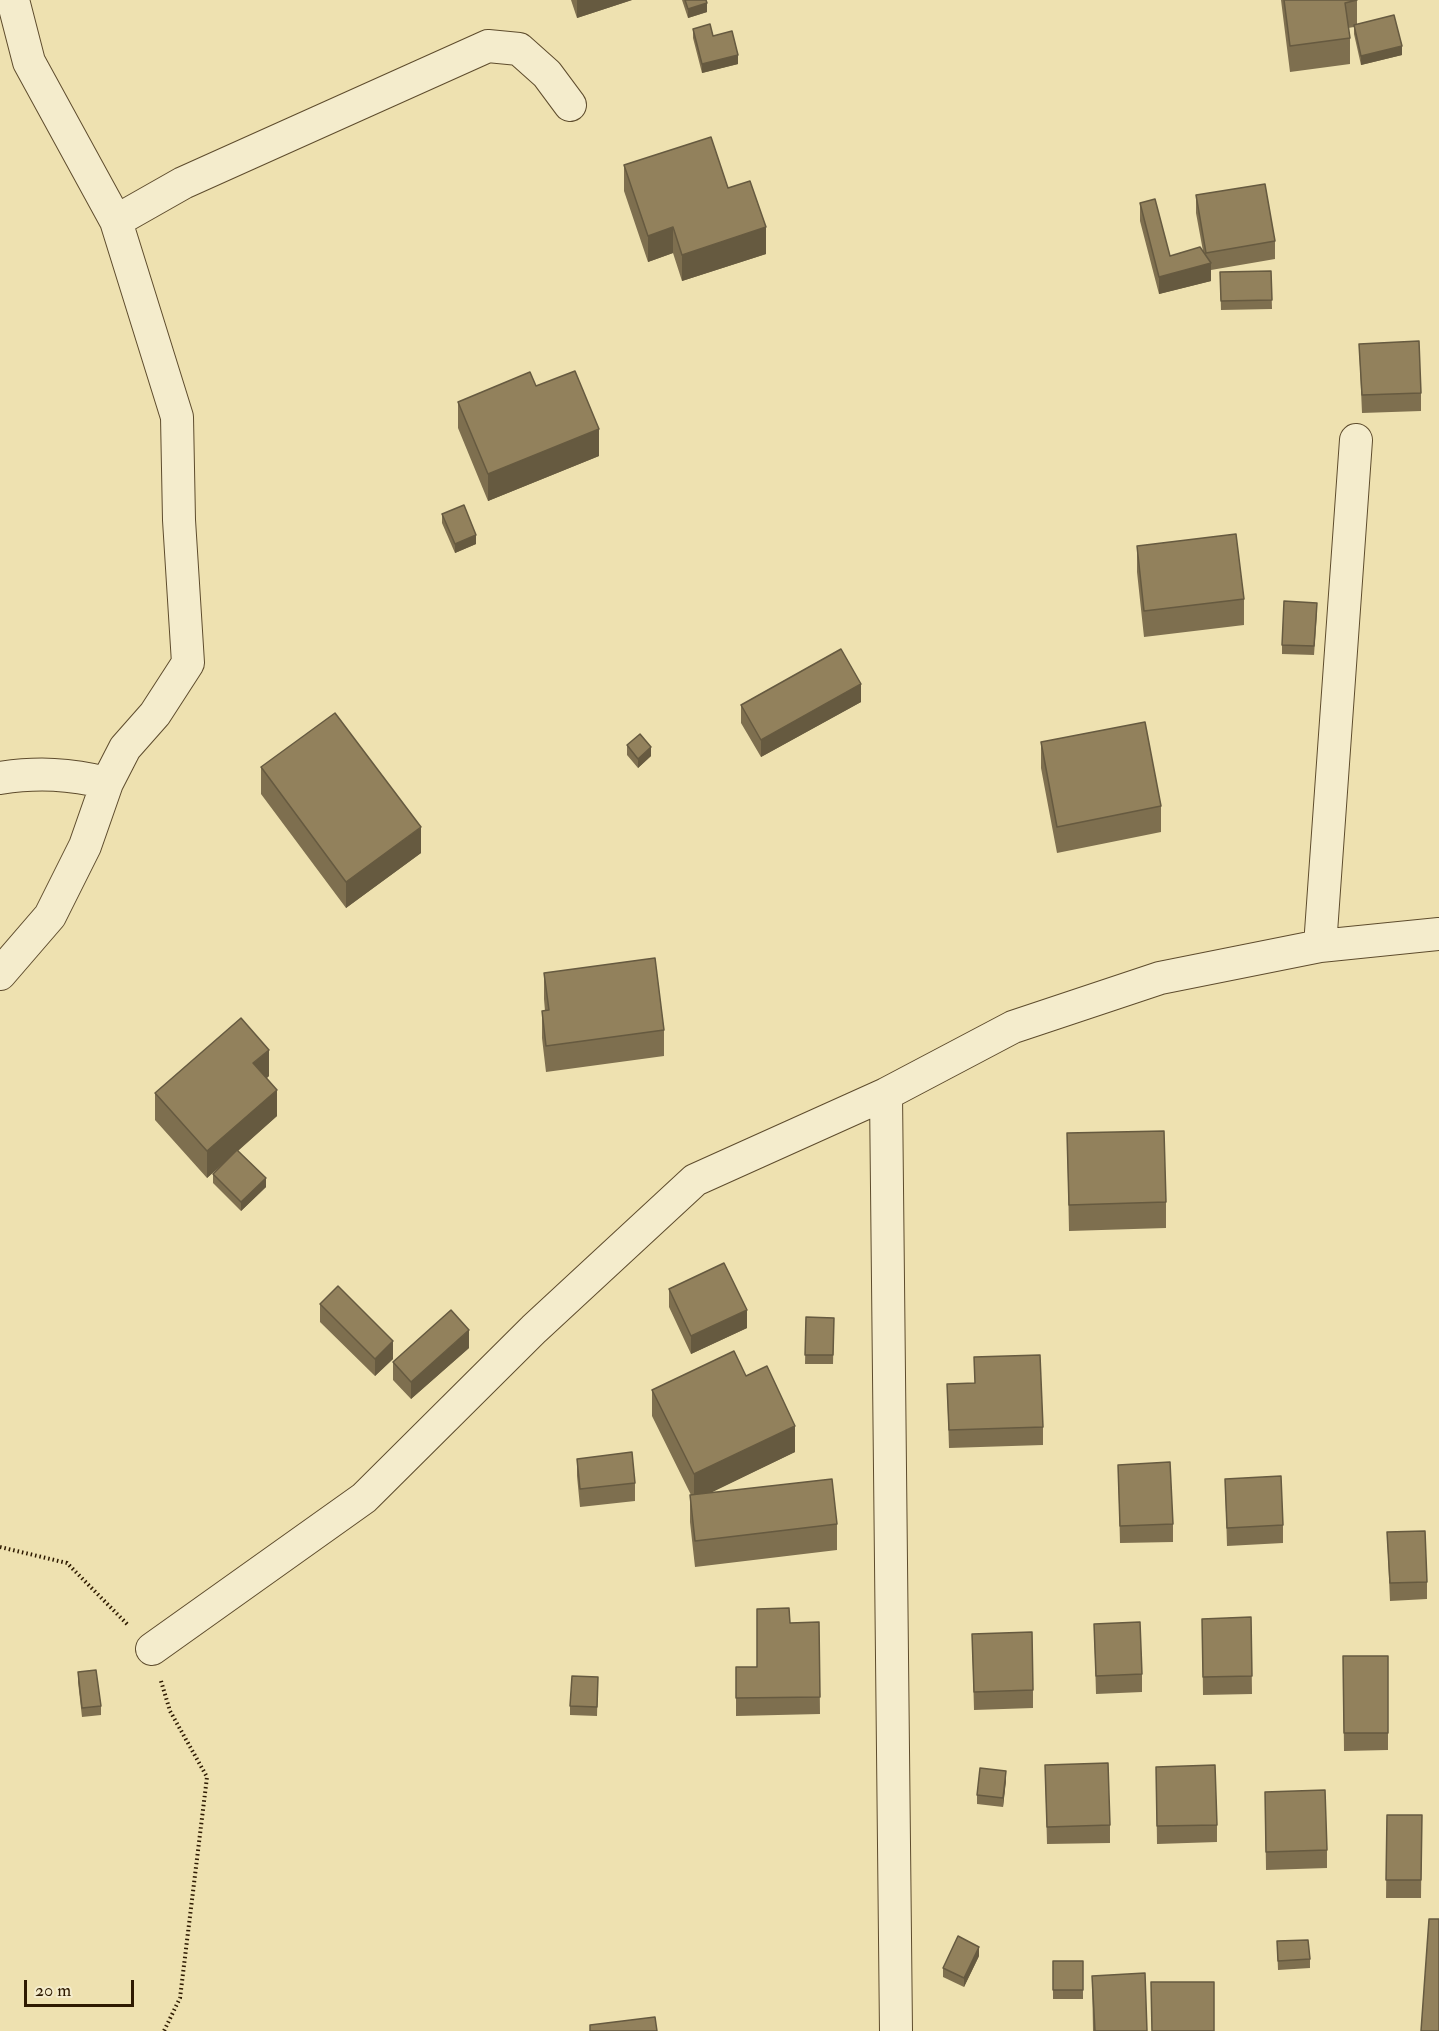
<!DOCTYPE html>
<html>
<head>
<meta charset="utf-8">
<style>
  body { margin:0 }
  #map { position:relative; width:1439px; height:2031px; overflow:hidden; background:#eee1b0; font-family:"IM FELL Double Pica",serif }
  canvas { display:block }
  .scale { position:absolute; left:24px; top:1980px; width:110px; height:27px; box-sizing:border-box; border:3px solid #2e1a01; border-top:0; padding-left:8px; font-size:18px; line-height:21px; white-space:nowrap; color:#2e1a01; -webkit-text-stroke:4px #f4eccc; paint-order:stroke }
</style>
</head>
<body>
<div id="map">
<canvas width="1439" height="2031"></canvas>
<div class="scale">20 m</div>
</div>
<script>
const ctx = document.querySelector('canvas').getContext('2d');
ctx.lineJoin = 'round';
function stroke(path, color, width, dash) { ctx.strokeStyle = color; ctx.lineWidth = width; ctx.lineCap = dash ? 'butt' : 'round'; ctx.setLineDash(dash || []); ctx.stroke(path); }
function fillPath(path, color) { ctx.fillStyle = color; ctx.fill(path, 'evenodd'); }
const minor = new Path2D(`
  M116,221L183,183L488,46L519,49L547,74L570,105
  M0,778C38,772 70,774 107,783
  M1320,946L1356,440
  M0,974L50,916L85,846L107,783L125,748L155,714L188,663L179,520L177,417L116,221L29,62L13,0
  M886,1094L896,2031
  M152,1649L364,1498L534,1329L695,1180L886,1094L1013,1027L1160,978L1320,946L1439,934`);
stroke(minor, '#5e4c2d', 34);
stroke(new Path2D(`
  M0,1547L67,1563L128,1625
  M161,1681L170,1711L207,1777L180,1998L164,2031`), '#2e1a01', 4, [1.5, 3]);
stroke(minor, '#f4eccc', 32);
fillPath(new Path2D(`
  M571,0H632L577,18Z
  M682,0H706L707,12L688,18Z
  M1281,0H1357V24L1402,55L1361,65L1354,34V27L1348,28L1350,38V64L1290,72Z
  M693,29L713,36L738,64L702,73L693,38Z
  M624,165L728,188L766,254L682,281L673,253L648,262L624,191Z
  M1196,195L1275,241V259L1211,270V281L1159,294L1140,221V203L1170,256L1203,251L1196,213Z
  M1271,271L1272,309L1221,310L1220,272Z
  M1359,344L1421,393V411L1362,413Z
  M536,386L599,456L488,501L458,428V402Z
  M442,514L476,544L455,553L442,523Z
  M1137,546L1244,599V625L1144,637L1137,572Z
  M1317,612L1314,655L1282,654V645Z
  M861,702L761,757L741,723V705Z
  M1041,742L1161,806V832L1057,853L1041,768Z
  M627,745L651,756L638,768L627,755Z
  M261,767L421,853L346,908L261,794Z
  M544,973L664,1030V1056L546,1072L542,1038V1011H545L544,999Z
  M269,1076L267,1078L277,1116L238,1151L266,1187L241,1211L213,1183V1174L227,1160L207,1178L155,1120V1093Z
  M1067,1133L1166,1202V1228L1069,1231Z
  M669,1289L747,1328L691,1354L669,1307Z
  M320,1304L393,1359L375,1376L320,1322Z
  M806,1317L834,1318L833,1364H805Z
  M469,1348L411,1399L393,1380V1362Z
  M746,1376L795,1452L709,1493L837,1524V1550L695,1567L690,1522V1495H691L652,1416V1390Z
  M947,1384L1043,1427V1445L949,1448Z
  M577,1459L635,1483V1501L580,1507L577,1476Z
  M1118,1465L1173,1524V1542L1120,1543Z
  M1225,1479L1283,1525V1543L1227,1546Z
  M1387,1532L1427,1582V1599L1390,1601Z
  M1251,1617L1252,1694L1203,1695L1202,1619Z
  M819,1622L820,1714L736,1716V1667H757L790,1623Z
  M1094,1624L1142,1674V1692L1096,1694Z
  M972,1634L1033,1690V1708L974,1710Z
  M1343,1656H1388V1750L1344,1751Z
  M78,1672L101,1706V1715L82,1717L78,1682Z
  M598,1677L597,1716L570,1715V1706Z
  M1045,1765L1110,1825V1843L1047,1844Z
  M1156,1767L1217,1825V1842L1157,1844Z
  M1006,1780L1003,1807L977,1804V1795Z
  M1265,1792L1327,1850V1868L1266,1870Z
  M1387,1815H1422L1421,1898H1386Z
  M1277,1941L1310,1959V1968L1278,1970Z
  M979,1956L964,1987L943,1977V1968Z
  M1053,1961H1083V1999H1053Z
  M1092,1976L1147,2031H1093Z`), '#7e6f4f');
fillPath(new Path2D(`
  M577,0H632L577,18Z
  M707,3V12L688,18V9Z
  M1402,46V55L1361,65V56Z
  M738,55V64L702,73V64Z
  M673,227V253L648,262V236Z
  M766,227V254L682,281V255Z
  M1211,263V281L1159,294V277Z
  M599,429V456L488,501V474Z
  M476,535V544L455,553V544Z
  M861,684V702L761,757V740Z
  M651,747V756L638,768V759Z
  M421,827V853L346,908V882Z
  M269,1050V1076L253,1089V1063Z
  M277,1090V1116L207,1178V1151Z
  M266,1178V1187L241,1211V1202Z
  M747,1310V1328L691,1354V1336Z
  M469,1330V1348L411,1399V1382Z
  M393,1341V1359L375,1376V1359Z
  M795,1426V1452L694,1501V1474Z
  M1006,1771V1780L1003,1807V1798Z
  M979,1947V1956L964,1987V1978Z`), '#665a40');
const building = new Path2D(`
  M685,0H706L707,3L688,9Z
  M1284,0H1357L1345,3L1350,38L1290,46Z
  M1394,15L1402,46L1361,56L1354,25Z
  M710,24L713,36L732,31L738,55L702,64L693,29Z
  M711,137L728,188L750,181L766,227L682,255L673,227L648,236L624,165Z
  M1265,184L1275,241L1206,253L1196,195Z
  M1155,199L1170,256L1200,247L1211,263L1159,277L1140,203Z
  M1271,271L1272,300L1221,301L1220,272Z
  M1419,341L1421,393L1362,395L1359,344Z
  M575,371L599,429L488,474L458,402L530,372L536,386Z
  M464,505L476,535L455,544L442,514Z
  M1236,534L1244,599L1144,611L1137,546Z
  M1284,601L1317,603L1314,646L1282,645Z
  M841,649L861,684L761,740L741,705Z
  M335,713L421,827L346,882L261,767Z
  M1145,722L1161,806L1057,827L1041,742Z
  M640,734L651,747L638,759L627,745Z
  M655,958L664,1030L546,1046L542,1011L549,1010L544,973Z
  M241,1018L269,1050L253,1063L277,1090L207,1151L155,1093Z
  M1164,1131L1166,1202L1069,1205L1067,1133Z
  M237,1150L266,1178L241,1202L213,1174Z
  M724,1263L747,1310L691,1336L669,1289Z
  M338,1286L393,1341L375,1359L320,1304Z
  M451,1310L469,1330L411,1382L393,1362Z
  M806,1317L834,1318L833,1355H805Z
  M734,1351L746,1376L767,1366L795,1426L694,1474L652,1390Z
  M1040,1355L1043,1427L949,1430L947,1384L975,1383L974,1357Z
  M632,1452L635,1483L580,1489L577,1459Z
  M1170,1462L1173,1524L1120,1526L1118,1465Z
  M1281,1476L1283,1525L1227,1528L1225,1479Z
  M832,1479L837,1524L695,1541L690,1495Z
  M1425,1531L1427,1582L1390,1583L1387,1532Z
  M789,1608L790,1623L819,1622L820,1697L736,1698V1667H757V1609Z
  M1251,1617L1252,1676L1203,1677L1202,1619Z
  M1140,1622L1142,1674L1096,1676L1094,1624Z
  M1032,1632L1033,1690L974,1692L972,1634Z
  M1343,1656H1388V1733H1344Z
  M96,1670L101,1706L82,1708L78,1672Z
  M572,1676L598,1677L597,1707L570,1706Z
  M1108,1763L1110,1825L1047,1827L1045,1765Z
  M1215,1765L1217,1825L1157,1826L1156,1767Z
  M980,1768L1006,1771L1003,1798L977,1795Z
  M1325,1790L1327,1850L1266,1852L1265,1792Z
  M1387,1815H1422L1421,1880H1386Z
  M1429,1919H1439V2031H1421Z
  M958,1936L979,1947L964,1978L943,1968Z
  M1308,1940L1310,1959L1278,1961L1277,1941Z
  M1053,1961H1083V1990H1053Z
  M1145,1973L1147,2031H1095L1092,1976Z
  M1151,1982H1214V2031H1152Z
  M655,2017L657,2031H590V2025Z`);
fillPath(building, '#92815c');
stroke(building, '#665a40', 1.5);
</script>
</body>
</html>
